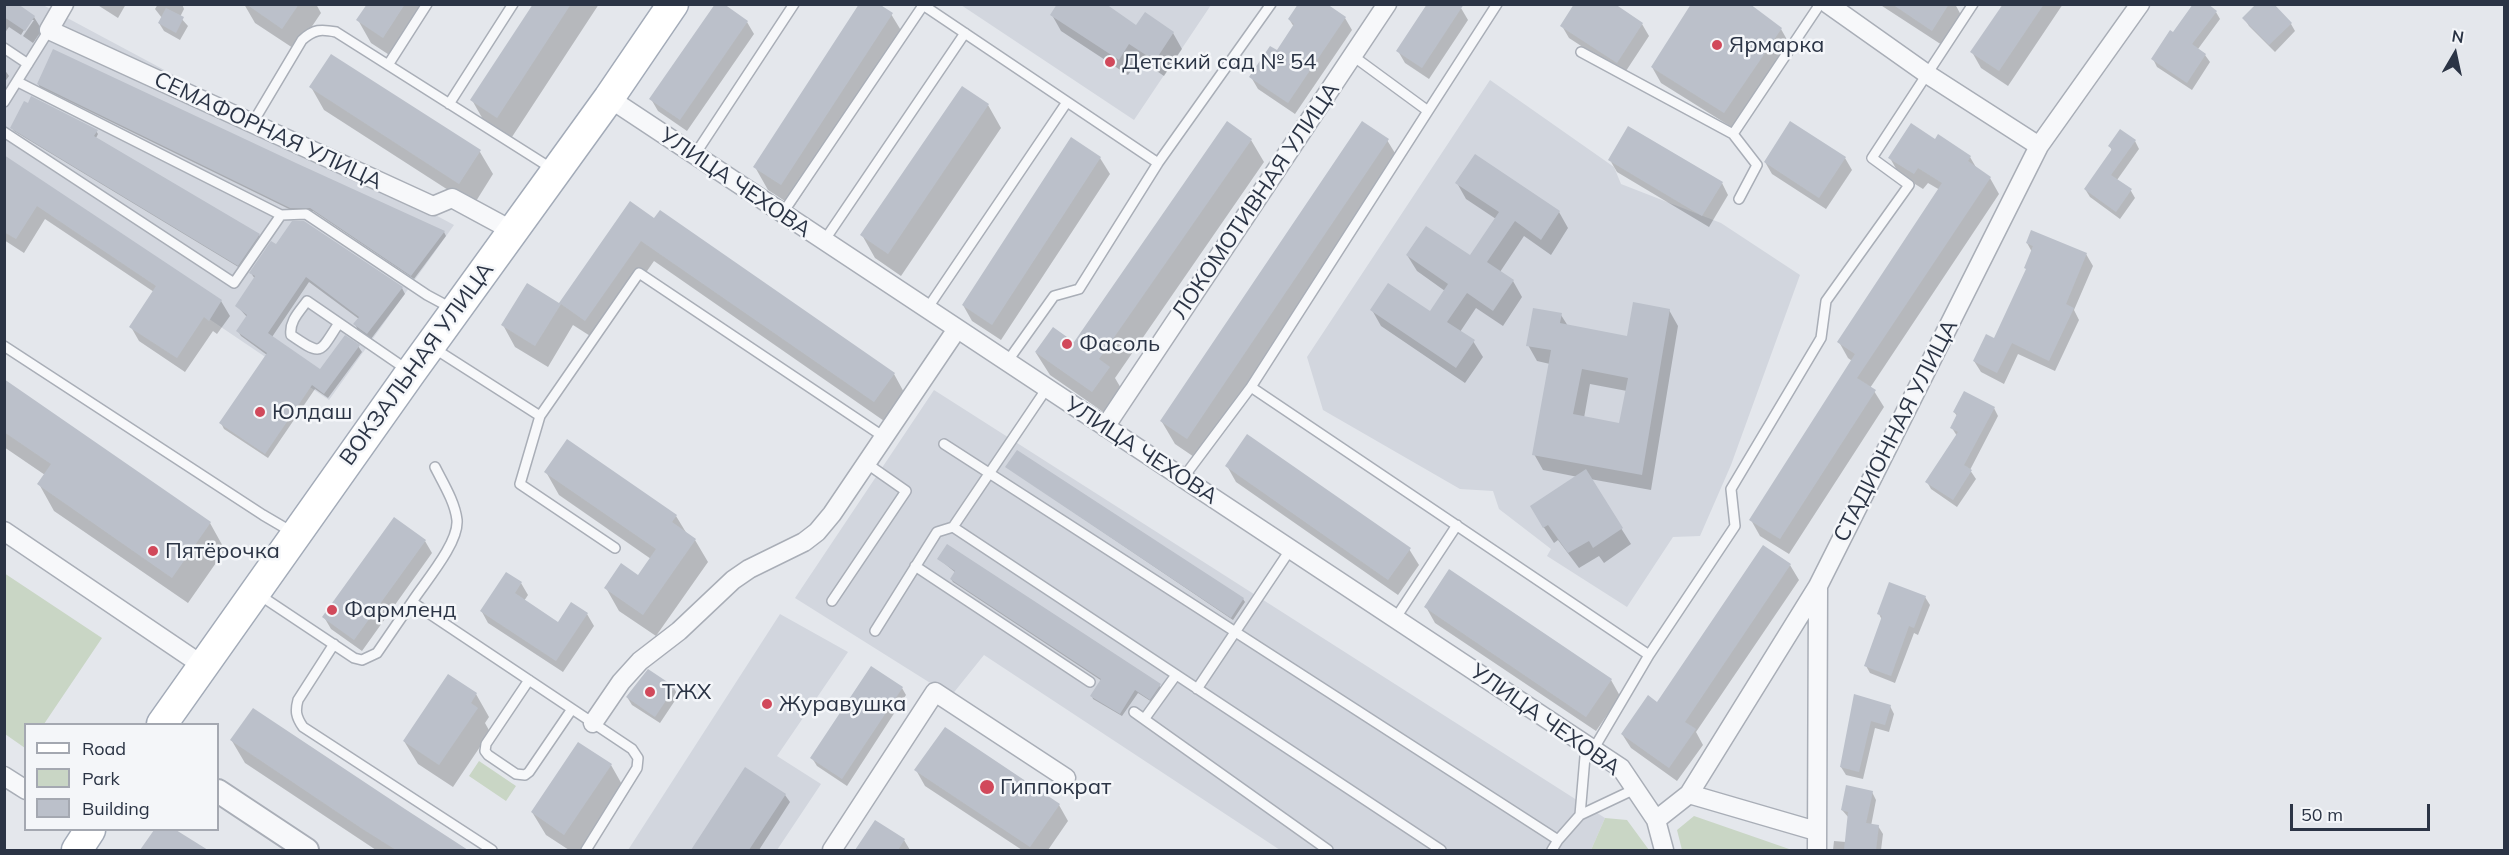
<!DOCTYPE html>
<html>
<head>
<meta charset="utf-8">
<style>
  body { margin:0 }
  #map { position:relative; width:2509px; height:855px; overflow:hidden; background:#e4e7ec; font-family:Mulish,sans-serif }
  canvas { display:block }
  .frame { position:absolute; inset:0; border:6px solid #2b3445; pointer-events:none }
  .legend { position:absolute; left:24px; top:723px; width:195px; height:108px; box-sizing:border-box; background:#f4f6f9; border:2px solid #a4a8b1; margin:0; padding:8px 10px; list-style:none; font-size:18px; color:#2b3445 }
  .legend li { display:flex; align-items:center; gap:12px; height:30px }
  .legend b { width:30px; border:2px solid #a4a8b1 }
  .north { position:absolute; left:2425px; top:24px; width:60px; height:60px; -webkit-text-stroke:4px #f4f6f9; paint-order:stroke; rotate:9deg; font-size:16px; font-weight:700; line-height:24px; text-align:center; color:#2b3445 }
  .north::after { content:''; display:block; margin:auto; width:21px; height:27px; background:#2b3445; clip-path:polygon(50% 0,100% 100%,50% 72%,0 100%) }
  .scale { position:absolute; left:2290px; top:804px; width:140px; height:27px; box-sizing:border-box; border:3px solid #2b3445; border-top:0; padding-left:8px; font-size:18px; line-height:21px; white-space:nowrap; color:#2b3445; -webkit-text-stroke:4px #f4f6f9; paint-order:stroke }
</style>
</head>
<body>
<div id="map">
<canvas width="2509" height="855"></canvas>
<div class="frame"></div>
<ul class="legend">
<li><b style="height:8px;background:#fff"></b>Road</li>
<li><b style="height:16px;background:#c9d6c5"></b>Park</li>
<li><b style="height:16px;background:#bbc0ca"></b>Building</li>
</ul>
<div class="north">N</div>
<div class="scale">50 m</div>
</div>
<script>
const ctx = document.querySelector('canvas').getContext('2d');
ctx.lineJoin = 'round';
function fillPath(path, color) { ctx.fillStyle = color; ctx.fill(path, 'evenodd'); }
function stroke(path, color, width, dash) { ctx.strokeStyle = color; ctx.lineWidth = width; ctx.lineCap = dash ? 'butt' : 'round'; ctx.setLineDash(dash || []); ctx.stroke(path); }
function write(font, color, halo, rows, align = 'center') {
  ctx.font = font + ' Mulish,sans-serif'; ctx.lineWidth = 5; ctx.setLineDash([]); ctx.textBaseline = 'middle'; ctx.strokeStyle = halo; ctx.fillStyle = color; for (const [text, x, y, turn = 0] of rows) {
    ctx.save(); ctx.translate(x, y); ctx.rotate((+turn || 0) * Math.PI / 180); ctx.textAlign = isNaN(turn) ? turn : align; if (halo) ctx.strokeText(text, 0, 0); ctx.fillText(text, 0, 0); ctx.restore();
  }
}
fillPath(new Path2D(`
  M4,5H43L454,225L329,400L5,181Z
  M961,5H1211L1134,120Z
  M1490,80L1614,167L1621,184L1721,223L1800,275L1731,465L1700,536L1673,537L1627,607L1547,556L1551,549L1499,509L1493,491L1460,489L1323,410L1307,357Z
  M934,390L1605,818L1591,850H1280L984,655L951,696L795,598Z
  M780,614L848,652L777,756L821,784L777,850H628Z`), '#d2d6de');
fillPath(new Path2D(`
  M4,573L102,638L44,724H26L25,748L5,734Z
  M479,761L516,786L506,801L469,776Z
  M1694,816L1792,850H1682L1677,830Z
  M1605,818L1627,820L1649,850H1591Z`), '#c9d6c5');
fillPath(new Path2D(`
  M4,4L34,17L42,30L33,43L23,36L34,20H30L21,35L9,27L4,34Z
  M96,4H126L118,18Z
  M158,4H182L184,9L180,17L188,26L180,40L164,31L159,23L162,18L155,9Z
  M244,4H316L321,13L296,50L255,23Z
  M368,4H433L397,60L371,43L358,20Z
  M535,4H599L510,140L485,123L472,100Z
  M1879,4H1955L1961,15L1942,45Z
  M2005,4H2063L2008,86L1981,68L1972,52Z
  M1461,8L1468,20L1429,79L1405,63L1398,51Z
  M2216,12L2220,19L2198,49L2205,55L2210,62L2192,90L2157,67L2153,59L2173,34Z
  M891,14L905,37L794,207L768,190L755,167Z
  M1052,15L1173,33L1182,49L1164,76L1139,59L1128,75L1061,31Z
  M1345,18L1352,30L1295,114L1258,89L1251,77L1277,52L1294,27L1289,19Z
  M2244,18L2291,24L2295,31L2275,52L2249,26Z
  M747,22L754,34L687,131L658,111L651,99Z
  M1642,24L1649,36L1624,74L1569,38L1562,26Z
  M1781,29L1790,45L1733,128L1661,83L1652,67Z
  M4,69L9,76L4,83Z
  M38,84L444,232L446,236L414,279L313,211H293L40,87Z
  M311,87L480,152L493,174L473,206L324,110Z
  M988,105L1001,128L901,276L875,258L862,235Z
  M12,128L96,131L98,134L96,138L259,235L261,238L240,268L14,131Z
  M1938,136L1970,157L1977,169L1990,178L1999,194L1870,388L1874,391L1884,407L1789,554L1760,536L1751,520L1852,361L1848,358L1839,342L1940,190L1928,183L1923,189L1899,174L1890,158L1935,141Z
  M1071,139L1100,158L1110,174L1001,340L972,321L963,305Z
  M1251,140L1264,162L1115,378L1122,390L1106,414L1050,375L1036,353L1075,344Z
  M1387,140L1401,163L1200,461L1175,444L1162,422Z
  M2135,141L2139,149L2117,180L2131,191L2135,198L2120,219L2090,197L2085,189L2112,151L2110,146Z
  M4,156L221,301L230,316L217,334L213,331L185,372L139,341L131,327L154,292L45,219L24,253L4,240Z
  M1475,156L1559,212L1568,228L1551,255L1524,236L1500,272L1513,281L1522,297L1503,326L1476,308L1460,332L1473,341L1483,357L1465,383L1381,326L1372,310L1430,313L1445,291L1417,271L1407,255L1470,257L1496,219L1466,199L1457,183Z
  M1845,158L1852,170L1826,209L1772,174L1765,162Z
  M1610,160L1722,183L1728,195L1709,227L1617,172Z
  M630,203L894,374L906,396L887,423L654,261L598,341L573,325L548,367L515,347L503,325L559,305Z
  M304,222L402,288L405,294L371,339L358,330L355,324L359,319L309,282L272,337L321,372L358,346L362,352L328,398L315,389L268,458L224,429L221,423L267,355L241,336L238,331L247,317L237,306L255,279L251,273Z
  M2027,243L2086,254L2093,266L2074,310L2079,320L2055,371L2018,354L2004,384L1981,372L1974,361L1995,340L2027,271L2032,252Z
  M1669,310L1678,326L1651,490L1590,479L1631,544L1604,563L1599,556L1579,568L1558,540L1554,543L1541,523L1578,477L1543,470L1534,454L1550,364L1537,361L1528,345L1561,315L1568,326L1628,337ZM1590,384L1627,391L1620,425L1584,418Z
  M4,381L210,523L225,550L188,603L54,511L39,484L45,475L4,447Z
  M1994,408L1998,416L1970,470L1976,479L1957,507L1931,489L1927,482L1957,436L1952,428L1958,417L1954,412Z
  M568,441L676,516L687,534L695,540L708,562L656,636L619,611L606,588L638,577L651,559L559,495L546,472Z
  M1227,466L1409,549L1419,565L1398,595L1236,482Z
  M1007,467L1243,599L1245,602L1233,620Z
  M425,541L432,553L362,651L331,629L324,617Z
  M939,559L1159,685L1161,689L1152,702L1138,693L1122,716L1093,699L1092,696L1102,681L953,582L951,579L956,573Z
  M1790,565L1799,580L1696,732L1703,745L1677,781L1631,748L1622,734L1658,704Z
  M521,583L528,595L524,601L558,624L587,614L594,626L563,672L488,623L482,612Z
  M1925,597L1930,605L1918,635L1914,633L1895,683L1870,673L1866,666L1882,620L1879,614Z
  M1426,607L1611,680L1620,696L1596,731L1435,623Z
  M674,688L678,696L660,723L632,705L627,697Z
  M902,688L906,695L847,786L817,766L812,758Z
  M476,694L489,717L485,723L490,732L453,787L418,764L404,741Z
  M1890,706L1894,714L1889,732L1875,728L1863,779L1846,775L1841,767L1852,718Z
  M253,710L465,850H376L245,763L232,741Z
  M611,765L624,788L582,850H569L546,835L532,812Z
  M746,769L785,795L790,802L759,850H693Z
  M916,770L1059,805L1068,821L1048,850H1022L925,786Z
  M1872,792L1876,800L1871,826H1878L1883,834L1881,850H1833L1834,841L1846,842L1849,818L1842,810Z
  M875,822L904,840L910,850H857Z
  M156,830H172L197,845L200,850H142Z`), '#0003');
fillPath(new Path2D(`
  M4,4H18L35,16L25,31L4,17Z
  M246,4H299L282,29Z
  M367,4H405L383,38L356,20Z
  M533,4H571L497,118L470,100Z
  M715,4H724L748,21L680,120L649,99Z
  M859,4H879L893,13L781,185L753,167Z
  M1057,4H1106L1136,25L1145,12L1174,32L1155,61L1129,44L1119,60L1050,15Z
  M1298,4H1327L1346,17L1288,103L1249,77L1270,46L1277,50L1294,24L1288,19Z
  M1427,4H1464L1422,68L1396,51Z
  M1574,4H1615L1643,23L1617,63L1560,26Z
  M1691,4H1750L1782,28L1724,113L1651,67Z
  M1892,4H1949L1932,31Z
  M2003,4H2044L1999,71L1970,52Z
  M2193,4H2208L2217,11L2192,44L2206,54L2187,83L2151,59L2170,30L2173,32Z
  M2256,4H2274L2292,23L2269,45L2242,18Z
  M166,8L184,17L176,33L158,23Z
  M53,49L296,163L445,231L411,276L310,208H290L37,84Z
  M331,54L481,150L459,184L309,87Z
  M962,86L989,104L888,254L860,235Z
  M31,96L98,130L94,136L260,234L238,266L10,128L24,101L28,103Z
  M1227,121L1252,139L1099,359L1110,367L1092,392L1035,352L1053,327L1074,342Z
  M1362,121L1389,139L1187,439L1160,421Z
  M1790,121L1846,157L1819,198L1764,162Z
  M1911,123L1935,139L1938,134L1971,156L1968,161L1991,177L1857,378L1876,390L1780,539L1749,520L1855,354L1837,342L1942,183L1918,168L1914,174L1888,158Z
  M1628,126L1723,182L1702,216L1608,160Z
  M2120,129L2136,140L2111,175L2132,189L2116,212L2084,189L2112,149L2108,146Z
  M1071,137L1101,157L992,325L962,305Z
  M1475,154L1560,211L1541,240L1515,221L1487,262L1514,280L1493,311L1467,293L1447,322L1475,340L1456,368L1370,310L1388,283L1430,311L1448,284L1406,255L1426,226L1470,255L1499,212L1455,183Z
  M4,155L222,300L209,321L204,317L177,358L129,327L156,286L37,206L16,239L4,232Z
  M630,201L654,218L660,210L895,373L874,402L641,241L585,321L561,304L535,346L501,325L527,283L559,303Z
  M292,221H304L403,287L367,334L353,324L359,317L306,277L268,333L320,369L345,335L360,345L324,394L312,385L265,454L219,423L267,353L236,331L247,315L235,306L255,276L249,273L271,241L276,244Z
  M2031,230L2087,253L2066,304L2074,308L2049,361L2012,343L1997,373L1973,361L1986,334L1994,338L2026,269L2024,268L2033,246L2026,243Z
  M1633,302L1670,309L1642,475L1532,455L1551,350L1526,346L1533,308L1562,313L1560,323L1627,336ZM1582,369L1628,378L1619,423L1573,414Z
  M4,379L211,522L172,578L37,484L51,464L4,432Z
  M1964,391L1995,407L1964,465L1972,470L1953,500L1925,482L1958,432L1950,428L1957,414L1953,412Z
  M1247,434L1411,548L1388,580L1225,466Z
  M567,439L677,515L672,522L696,539L643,615L604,588L621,563L638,575L656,549L544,472Z
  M1017,450L1244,598L1231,618L1005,467Z
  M1586,469L1623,528L1593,548L1589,541L1568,553L1548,525L1543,528L1530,506Z
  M394,517L426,540L354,640L322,617Z
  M947,544L1161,684L1150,700L1135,690L1120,714L1090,696L1101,679L950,579L955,571L937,559Z
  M1763,545L1791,564L1685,722L1696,729L1669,768L1621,734L1648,695L1657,702Z
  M1449,569L1612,679L1586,717L1424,607Z
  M506,572L522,582L515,593L558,622L571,602L588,613L556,661L480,611Z
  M1889,582L1926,596L1914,628L1909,626L1891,676L1864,666L1882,616L1877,614Z
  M871,666L903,687L842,779L810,758Z
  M648,669L675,687L655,717L626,697Z
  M448,674L477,693L471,703L478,708L439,765L403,741Z
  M1854,694L1891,705L1885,725L1871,721L1859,772L1840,767Z
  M253,708L405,809L468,850H396L361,828L230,740Z
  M945,727L1060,804L1030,847L914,770Z
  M578,742L612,764L564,835L531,812Z
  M745,767L786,794L749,850H691Z
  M1846,785L1873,791L1866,823L1879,825L1876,850H1844L1848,812L1841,810Z
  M875,820L905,839L898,850H855Z
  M154,830H176L208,850H140Z`), '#bbc0ca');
const service = new Path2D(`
  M923,5L1158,163
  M4,48L28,64
  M1581,52L1733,134L1820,4
  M388,65L427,4
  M18,82L281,215L306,214L427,295L453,309
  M4,102L49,30
  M449,104L513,4
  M1428,111L1497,4
  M252,124L302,40C314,29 321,29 336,32L554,170
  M4,132L234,283L281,215
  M1733,134L1757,165L1739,199
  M694,156L794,4
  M782,214L924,4
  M824,241L965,33
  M927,309L1067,102
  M339,323C319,353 323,357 291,335C289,321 300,311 307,301C341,324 375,348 409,371
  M4,346L263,515L292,532
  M432,347L540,416L520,484L615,548
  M1007,362L1054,296L1079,289L1158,163L1271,4
  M1251,387L1428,111L1353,56
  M540,416L639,273L884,437
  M944,444L1558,840
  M1183,478L1251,387L1649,655L1593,750
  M953,527L1441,850
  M915,566L1090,682
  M258,594L354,658L362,660L377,653L412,602L632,749L638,758L637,768L586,850
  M832,601L906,491L866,463
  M412,602C425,582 459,543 457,520C455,502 443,483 435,467
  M1395,619L1457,525
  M875,631L937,532L953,527L1047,388
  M334,644L298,700C295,711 296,717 303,727L492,850
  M1649,655L1735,526L1731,489L1821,338L1826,301L1909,185L1872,158L1973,4
  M529,680L486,744L485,751L488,755L516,774L525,775L529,772L572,709
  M1197,689L1290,550
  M1134,712L1328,850
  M1145,718L1176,675
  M1580,815L1635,789
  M1552,850L1558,840L1580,815L1586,745`);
const minor = new Path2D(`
  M64,4L49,30L433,206L452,198L513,231
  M1828,4L1927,74L2039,146
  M609,98L1621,768L1656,820
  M1105,427L1387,4
  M4,531L202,665
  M593,723L621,682L640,661L679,631L733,580L749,569L804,542L817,532L832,514L957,329
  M4,776L26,790
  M1689,794L1816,831
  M832,850L935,692L1066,778
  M1664,850L1656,820L1689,794L1818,586L2039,146L2140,4
  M1817,850L1818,588`);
const tertiary = new Path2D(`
  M218,791L307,850`);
const primary = new Path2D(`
  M162,724L411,372L609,98L673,4
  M77,850L90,830`);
stroke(service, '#a9aeb7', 12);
stroke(minor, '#a9aeb7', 21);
stroke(tertiary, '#a9aeb7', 26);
stroke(primary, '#a3abb8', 33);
stroke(service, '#f7f8fa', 9);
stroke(minor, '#f7f8fa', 18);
stroke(tertiary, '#f7f8fa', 22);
stroke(primary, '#fff', 30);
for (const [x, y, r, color] of [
  [1717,45,6,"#d1495b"],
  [1110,62,6,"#d1495b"],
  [1067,344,6,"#d1495b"],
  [260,412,6,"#d1495b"],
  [153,551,6,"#d1495b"],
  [332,610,6,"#d1495b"],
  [650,692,6,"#d1495b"],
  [767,704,6,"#d1495b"],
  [987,787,8,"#d1495b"]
]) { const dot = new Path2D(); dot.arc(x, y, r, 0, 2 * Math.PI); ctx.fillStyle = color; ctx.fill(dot); stroke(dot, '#f4f6f9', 2); }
write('22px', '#2b3445', '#f4f6f9', [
  ["Ярмарка",1729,45],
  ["Детский сад № 54",1122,62],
  ["Фасоль",1079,344],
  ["Юлдаш",272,412],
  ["Пятёрочка",165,551],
  ["Фармленд",344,610],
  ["ТЖХ",662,692],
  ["Журавушка",779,704],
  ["Гиппократ",1000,787]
], 'left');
write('22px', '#2b3445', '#f4f6f9', [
  ["СЕМАФОРНАЯ УЛИЦА",268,131,25],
  ["УЛИЦА ЧЕХОВА",735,183,34],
  ["ЛОКОМОТИВНАЯ УЛИЦА",1256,201,-56],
  ["ВОКЗАЛЬНАЯ УЛИЦА",417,364,-54],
  ["СТАДИОННАЯ УЛИЦА",1896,431,-63],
  ["УЛИЦА ЧЕХОВА",1141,451,33],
  ["УЛИЦА ЧЕХОВА",1545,720,35]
]);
</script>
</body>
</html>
